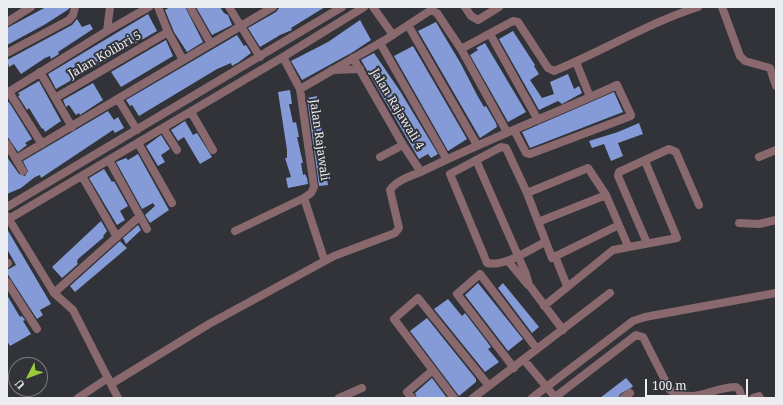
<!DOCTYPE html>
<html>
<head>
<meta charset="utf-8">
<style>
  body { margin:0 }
  #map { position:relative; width:783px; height:405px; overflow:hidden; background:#313338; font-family:"Noto Serif",serif }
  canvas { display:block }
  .frame { position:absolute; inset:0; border:8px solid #ecedf1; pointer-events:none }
  .north { position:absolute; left:8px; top:357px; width:40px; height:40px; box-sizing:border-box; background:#313338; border:1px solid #7c7d82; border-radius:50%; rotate:228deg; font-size:11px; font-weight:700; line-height:16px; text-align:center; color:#ecedf1 }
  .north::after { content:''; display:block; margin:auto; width:14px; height:18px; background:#98cb37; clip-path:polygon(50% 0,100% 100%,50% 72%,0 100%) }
  .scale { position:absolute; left:645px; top:379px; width:103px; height:18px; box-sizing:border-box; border:2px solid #ecedf1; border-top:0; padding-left:5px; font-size:12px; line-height:14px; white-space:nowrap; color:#ecedf1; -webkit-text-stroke:3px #313338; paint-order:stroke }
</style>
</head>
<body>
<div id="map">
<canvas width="783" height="405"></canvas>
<div class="frame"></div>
<div class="north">U</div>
<div class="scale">100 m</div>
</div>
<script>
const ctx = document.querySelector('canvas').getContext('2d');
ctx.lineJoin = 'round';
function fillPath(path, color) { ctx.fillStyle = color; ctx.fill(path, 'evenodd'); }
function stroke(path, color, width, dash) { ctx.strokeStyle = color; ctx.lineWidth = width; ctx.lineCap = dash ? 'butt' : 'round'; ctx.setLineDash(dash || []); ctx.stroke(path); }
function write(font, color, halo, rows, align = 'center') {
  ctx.font = font + ' "Noto Serif",serif'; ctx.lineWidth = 4; ctx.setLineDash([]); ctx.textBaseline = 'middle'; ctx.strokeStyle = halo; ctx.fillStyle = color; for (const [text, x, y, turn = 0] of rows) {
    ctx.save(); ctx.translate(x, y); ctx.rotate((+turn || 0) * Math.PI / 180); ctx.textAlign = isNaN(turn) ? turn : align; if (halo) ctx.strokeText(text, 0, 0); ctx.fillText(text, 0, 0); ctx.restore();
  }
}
fillPath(new Path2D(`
  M46,7H69V9L44,25L7,45V28Z
  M170,7H185L203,42L187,52L174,32L165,10Z
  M196,7H220L224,13L228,15L232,25L212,35Z
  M280,7H325L291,28L292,30L280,35L260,47L248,28L276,12Z
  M148,14L157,31L56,89L48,74Z
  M77,19L82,27L90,24L93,29L58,52L59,54L51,59L50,56L45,58L21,74L14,64L9,67L7,60L72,25Z
  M360,20L371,40L353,52L302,80L291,61L328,42Z
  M436,22L461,64L477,95L484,107L486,106L496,123L497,127L480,138L418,31Z
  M513,31L535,65L534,66L539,74L530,80L542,98L554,94L550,82L568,74L574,89L579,86L582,93L562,104L558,101L539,110L499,39Z
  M237,35L244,46L246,45L251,53L239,62L232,66L231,63L217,69L139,116L132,105L130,106L126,100Z
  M166,40L173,56L121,87L111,72Z
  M485,43L526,112L508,122L470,55L478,50L476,48Z
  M413,46L467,139L448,151L394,56Z
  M374,53L400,91L438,154L431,158L428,154L419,159L361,60Z
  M39,81L61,121L45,132L43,128L42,129L29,108L27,110L18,96L20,95L18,93Z
  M93,83L103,100L80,115L79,113L76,115L69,105L66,107L63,100Z
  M290,90L292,104H289L293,123L296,122L299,137H297L303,163H301L303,175L305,174L307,178L308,184L288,188L286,178L291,177L285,158H287V150L278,92Z
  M614,92L623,112L530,148L522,132Z
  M317,96L324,148L322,149L328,185L319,186L307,98Z
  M9,102L32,139L25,143L27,145L18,152L7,136V103Z
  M108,111L114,120L118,117L124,128L115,133L113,130L41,178L40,175L35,177L21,188L7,194V157L19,174L25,176L28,171L23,161Z
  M185,121L193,135L197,133L212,157L200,164L184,137L178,141L171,130Z
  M639,123L643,134L618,143L623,156L611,161L604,144L592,148L589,141L618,132Z
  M161,135L170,149L161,155L165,162L158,166L146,146Z
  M138,154L169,210L150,223L145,215L155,206L153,203L142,209L116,162L126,158L128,160Z
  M104,169L112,182L114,181L128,206L120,211L125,220L117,225L89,178Z
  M101,221L107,231L103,236L104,237L78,259L77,262L78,264L62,278L52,267Z
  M138,225L141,230L126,244L123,238Z
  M7,229L51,304L40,310L43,315L37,319L7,273V270L16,265L7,249Z
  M120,241L127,248L75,292L70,286Z
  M478,283L523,339L508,351L465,295Z
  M503,283L539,327L532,333L498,288Z
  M7,295L20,317L22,316L25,320L23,321L31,334L10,346L7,341Z
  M448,299L462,316L465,313L491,347L488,349L499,362L485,372L434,309Z
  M427,318L476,379V382L459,396L410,331Z
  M432,378L447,398H417L415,393Z
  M626,378L633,386L631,388L620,394L618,398H600Z`), '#859bd7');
stroke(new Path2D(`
  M158,7L168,32L183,60
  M190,7L211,44
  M229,7L260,57
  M373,7L393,35
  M465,7L471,16L478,20L499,7
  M722,7L740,56L745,61L770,68L776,86
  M7,22L31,7
  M408,25L477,145
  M107,31L110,7
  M490,34L538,120
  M380,43L446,158
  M461,49L513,21L518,22L548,68L554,71C603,51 648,23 698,7
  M7,53L69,20L73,15L75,7
  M353,58L403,145L421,172
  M576,62L590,97
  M332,70L360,69
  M40,72L72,127
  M300,89L385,40L431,10L437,13L461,49L507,132
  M9,92L42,144
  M7,93L107,31L149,7
  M55,98L168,32
  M118,99L137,130
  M191,112L213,150
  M163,128L177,150
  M138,143L172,203
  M7,144L23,171
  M380,157L403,145
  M759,157L776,150
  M16,159L273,7
  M109,160L147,229
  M476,160L526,274L529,285L563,330
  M82,176L117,237
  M527,193L588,168L606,195L628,246
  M304,198L323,256
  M7,207L342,7
  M7,216L54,293L73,310L118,398
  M7,220L283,57L364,7
  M538,222L606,195
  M739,223L759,224L776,220
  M235,231L304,198L311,193L314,187L300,89L283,57
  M545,242C529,250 505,267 487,263L450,174L501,147L506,148L527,193L552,258L619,225
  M647,243L618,176L619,172L669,149L676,152L699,205
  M555,256L567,286
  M508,261L528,285
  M7,264L8,263
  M7,282L37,329
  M54,293L140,216
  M544,306L613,250L677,238L645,161
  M524,360L555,397
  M514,368L457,294L480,274L537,349
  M111,384L209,324L334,256L395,233L399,228L390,190C397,180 411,176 421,172C485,140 552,115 617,85L631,115V116L530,154L526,153L514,130
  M78,398L108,378
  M339,398L362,388
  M412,398L407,392L433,370
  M454,398L394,319L418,298L489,386
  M473,398L610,293
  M532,398L633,321L645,317L776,293
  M554,398L636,335L643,337L670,390C695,405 711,387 736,387L739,389L742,398
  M623,398L630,393
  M753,398L759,396L760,398`), '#8a696e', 8);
write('12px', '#ecedf1', '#313338', [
  ["Jalan Kolibri 5",105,55,-30],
  ["Jalan Rajawali 4",397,109,59],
  ["Jalan Rajawali",319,140,82]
]);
</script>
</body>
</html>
